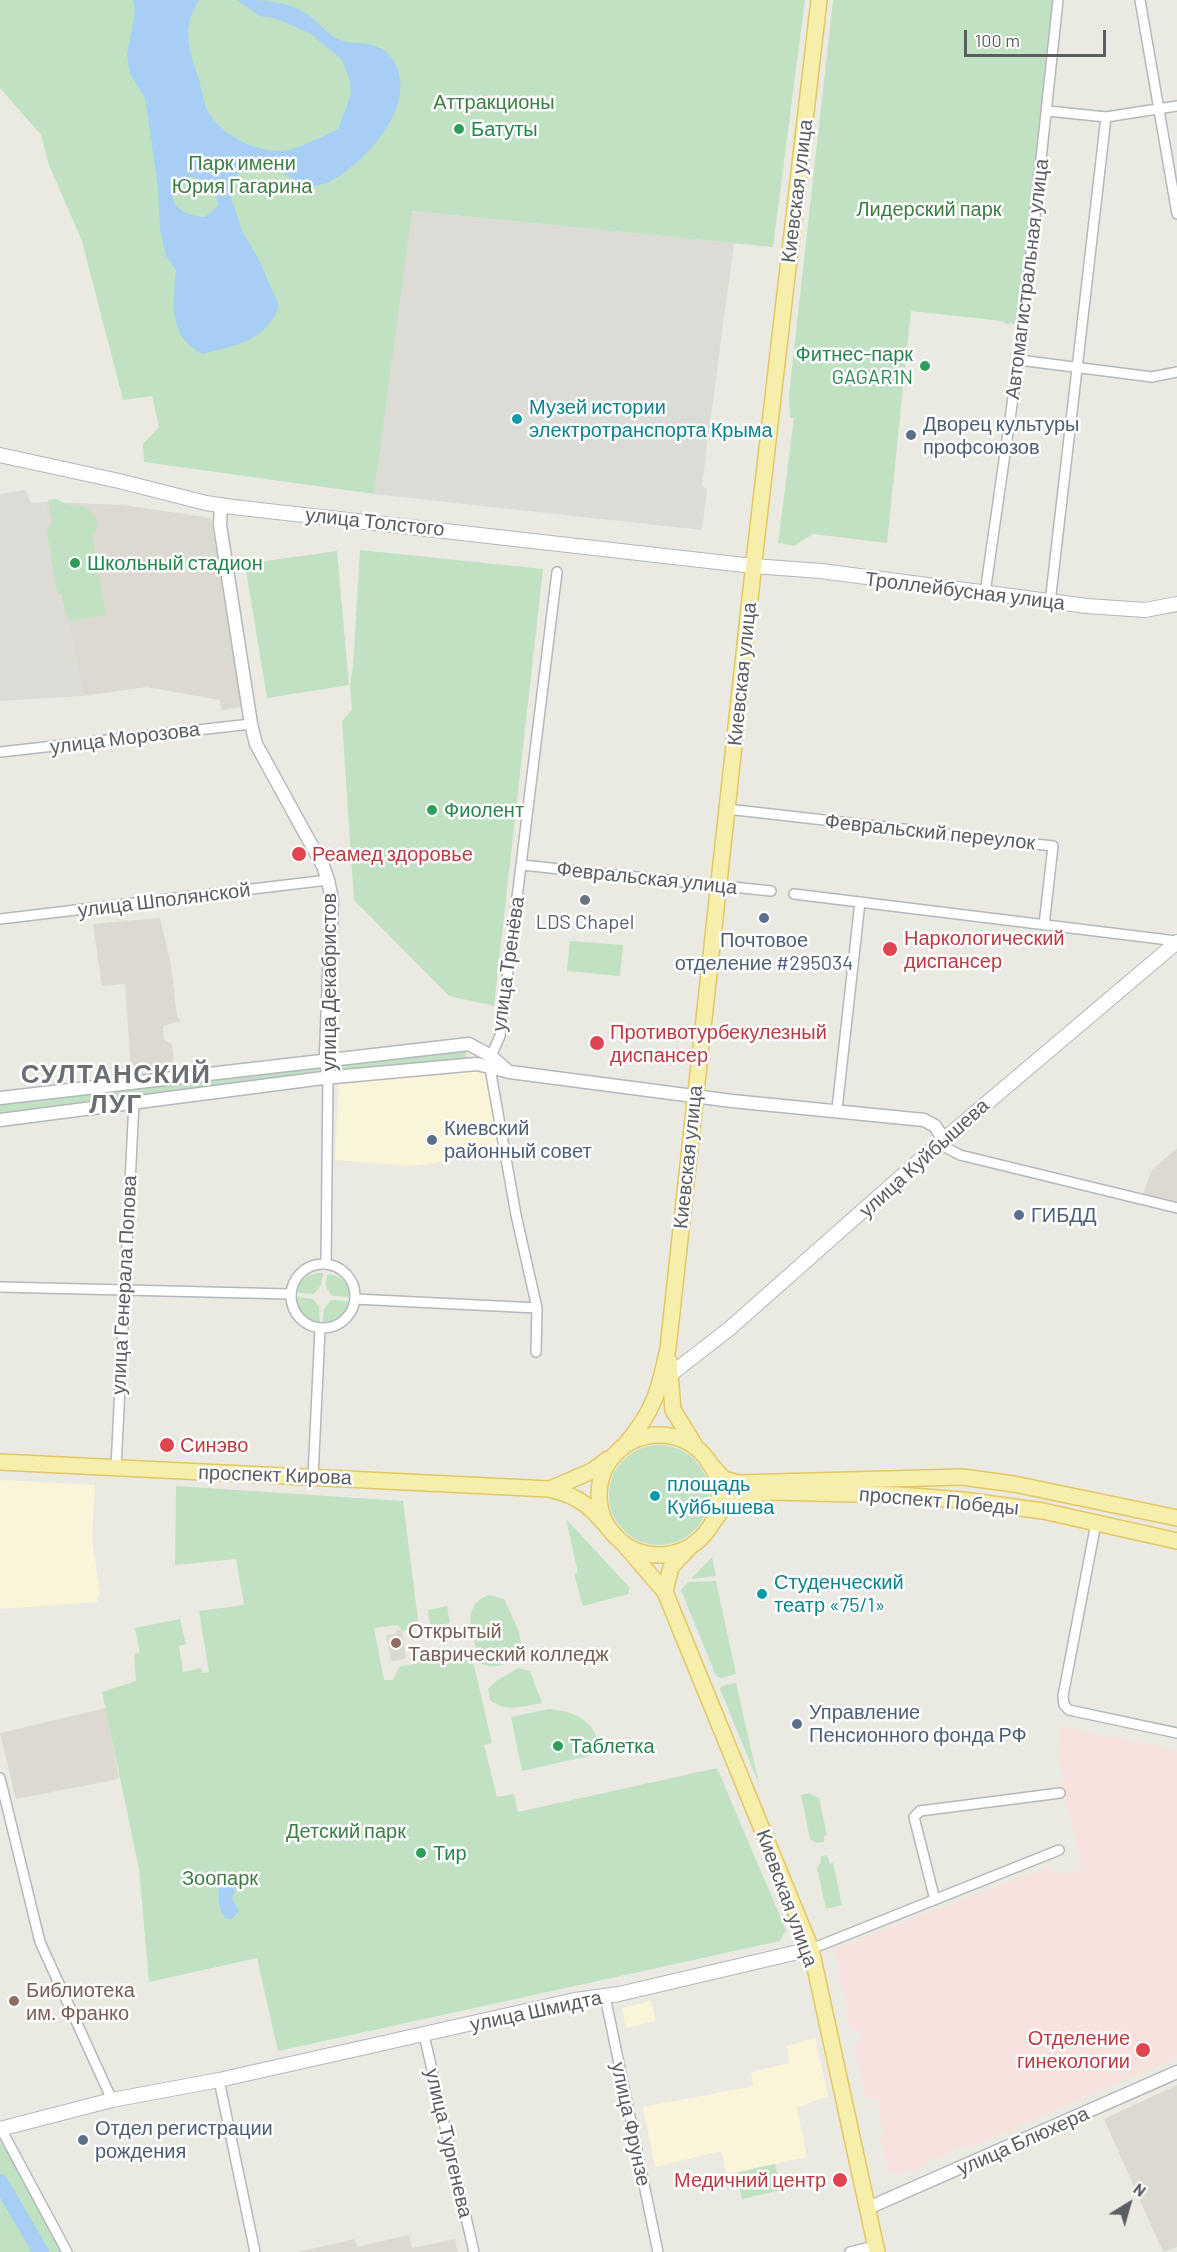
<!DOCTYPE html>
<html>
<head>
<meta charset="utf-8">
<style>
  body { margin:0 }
  #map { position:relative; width:1177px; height:2252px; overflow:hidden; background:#ebeae2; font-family:Barlow,sans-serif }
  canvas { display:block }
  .north { position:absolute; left:1099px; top:2174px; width:60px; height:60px; -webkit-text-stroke:4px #fff; paint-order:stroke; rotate:37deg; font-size:16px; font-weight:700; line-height:24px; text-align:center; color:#5a5d61 }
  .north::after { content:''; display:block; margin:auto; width:21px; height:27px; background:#5a5d61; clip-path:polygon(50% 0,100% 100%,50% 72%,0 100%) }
  .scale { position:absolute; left:964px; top:30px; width:142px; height:27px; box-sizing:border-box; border:3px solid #5a5d61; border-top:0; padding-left:8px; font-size:18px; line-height:21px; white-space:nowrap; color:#5a5d61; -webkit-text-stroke:4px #fff; paint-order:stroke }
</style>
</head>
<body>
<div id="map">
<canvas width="1177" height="2252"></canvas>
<div class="north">N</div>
<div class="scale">100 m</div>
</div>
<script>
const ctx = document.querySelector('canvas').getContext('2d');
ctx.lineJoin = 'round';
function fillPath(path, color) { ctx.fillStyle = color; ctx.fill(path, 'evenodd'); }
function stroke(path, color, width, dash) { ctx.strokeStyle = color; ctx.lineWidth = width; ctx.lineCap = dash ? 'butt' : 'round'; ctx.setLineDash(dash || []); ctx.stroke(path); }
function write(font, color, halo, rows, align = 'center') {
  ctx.font = font + ' Barlow,sans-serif'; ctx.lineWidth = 5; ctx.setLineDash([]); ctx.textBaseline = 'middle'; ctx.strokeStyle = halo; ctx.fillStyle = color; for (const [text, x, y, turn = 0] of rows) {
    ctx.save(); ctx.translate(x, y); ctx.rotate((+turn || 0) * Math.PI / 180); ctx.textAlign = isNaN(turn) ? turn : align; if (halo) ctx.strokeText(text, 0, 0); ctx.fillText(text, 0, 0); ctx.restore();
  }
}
fillPath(new Path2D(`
  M480,1068L487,1069L502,1153L413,1166L335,1160L339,1081Z
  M0,1480L95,1485L92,1540L100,1593L97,1602L0,1609Z
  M651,2001L656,2021L626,2028L622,2008Z
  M815,2038L828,2096L797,2108L807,2157L727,2174L721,2151L655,2167L643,2107L753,2086L751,2072L790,2063L786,2046Z`), '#faf4d8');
fillPath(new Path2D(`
  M411,211L734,243L706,453L702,486L707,489L702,530L374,494Z
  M25,490L31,503L45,502L83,696L0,701V494Z`), '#dddbd6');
fillPath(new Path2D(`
  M45,502L123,505L211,518L243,707L221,710L220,700L147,687L83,696Z
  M160,918L171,965L177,1016L180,1021L163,1026L164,1039L172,1045L174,1065L131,1070L125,984L102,986L93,924Z
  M1177,1148V1202L1143,1194L1152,1170Z
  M402,1630L406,1659L391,1661L386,1635L397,1634L396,1631Z
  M106,1708L119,1779L16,1799L0,1733Z
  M1177,2085V2247L1163,2252L1104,2119Z
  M409,2235L412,2248L455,2239L458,2252H298L355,2239L357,2247Z`), '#dbd9d0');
fillPath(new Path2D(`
  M1059,1726L1177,1750V2057L966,2149L965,2147L949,2150L950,2155L928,2159V2163L910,2174L908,2170L895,2175L893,2171L887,2173L880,2136L883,2135L877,2097L866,2099L855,2048L862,2039L858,2032L851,2029L834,1949L1049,1867L1060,1874L1083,1869L1065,1798L1058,1754Z`), '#f8e2de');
fillPath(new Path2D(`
  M0,0H805L773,247L412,211L374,494L144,462L143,444L159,427L152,396L123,400L82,241L49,165L41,135L0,88Z
  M833,0H1055L1018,326L1009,322V325L1002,321L911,311L887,543L813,534L794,546L778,543L794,418H790L789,395Z
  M57,499C79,515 83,493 99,525L92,535L106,615L67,621L62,595L57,592L47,531L52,521L48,500Z
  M360,550L543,569L494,1006L449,996L354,900L342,721L352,710L350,686L353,666Z
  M337,551L349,685L267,698L245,564Z
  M570,941L623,945L620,976L567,971Z
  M465,1049L467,1061L330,1073V1064Z
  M325,1065V1074L0,1116V1102Z
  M323,1273L321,1285L314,1294L298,1293C298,1278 310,1273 323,1273Z
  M327,1274C340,1275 351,1283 349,1297L332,1296L326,1287Z
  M297,1297L313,1299L319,1307L320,1324C307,1319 296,1312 297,1297Z
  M331,1300L348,1301C347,1316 335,1322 322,1325L324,1309Z
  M609 1495a50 50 0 1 1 100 0a50 50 0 1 1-100 0Z
  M176,1486L403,1501L419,1628L402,1631L398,1625L374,1628L384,1680H393L400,1666L416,1664L425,1655L468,1650L472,1657L492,1743L484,1745L497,1797L514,1794L518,1812L717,1768L786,1930L780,1941L278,2051L257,1958L149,1982L139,1869L102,1692L136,1681L134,1654L140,1653L135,1628L180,1619L186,1644L179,1646L183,1672L201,1668L202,1673L209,1672L199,1611L244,1605L236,1559L175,1565Z
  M566,1519L630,1588L628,1594L583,1606L574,1574L578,1573Z
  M712,1557L716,1576L691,1579Z
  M716,1581L736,1674L721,1678L716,1676L681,1590L688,1582Z
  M489,1595L504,1599L519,1632L522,1652C513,1663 494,1672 481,1663C474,1638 458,1606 489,1595Z
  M447,1606L450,1623L430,1627L428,1610Z
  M518,1668L530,1671L542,1703C523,1706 506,1713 490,1700L488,1689L496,1681Z
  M736,1683L759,1784L720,1689L722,1686Z
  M549,1709C580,1712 595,1722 602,1753L522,1771L511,1717Z
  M809,1793L819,1798L827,1835L824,1836V1842L817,1843L810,1839L801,1795Z
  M827,1855L830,1864L833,1863L842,1905L826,1909L817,1868L821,1862L820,1857Z
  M0,2142L9,2152L63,2252H0Z
  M775,2164L781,2190L742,2199L736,2173Z`), '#c0e1c2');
fillPath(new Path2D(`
  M133,0H199C181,28 189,49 199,79C202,89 203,101 207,110C220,136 263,157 291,149C307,145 323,136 338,129L351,94L350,81L342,60L311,34L277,19L260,16L237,0C263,0 290,0 311,17C319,24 329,36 340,40C359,46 380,39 393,60C420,102 368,160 333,180C326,184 315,186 307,188C287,178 266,152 241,168L230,194L242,231L258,258L279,306C266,341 235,346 202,354C168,336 173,303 176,270L166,256L160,229L158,187L145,98L130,74L127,55L135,12ZM193,177C208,183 218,190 218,206L205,217C181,216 161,201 181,178Z
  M225,1884H231L235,1891L232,1899L239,1911L232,1919L225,1918C219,1910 217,1897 219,1888Z`), '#a7cff6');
stroke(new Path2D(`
  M0,2182L41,2252`), '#a7cff6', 16);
const minor = new Path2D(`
  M1140,0L1177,214
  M1048,111L1106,117L1177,106
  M1019,360L1152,377L1177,372
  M985,593L1023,328L1058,0
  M1050,603L1106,117
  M0,752L251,724
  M727,809L1053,846L1044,925
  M522,865L771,891
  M794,894L1177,941
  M0,919L328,880
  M837,1109L860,902
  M944,1140L945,1147L960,1155L1177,1208
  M291 1296a32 32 0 1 1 64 0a32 32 0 1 1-64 0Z
  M326,1264L328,1077
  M0,1287L290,1294
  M355,1299L537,1308
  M536,1352L537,1308L516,1215L490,1068L491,1056L500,1036L557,572
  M116,1468L134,1102
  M313,1477L320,1329
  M1096,1523L1063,1696L1064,1705L1069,1710L1177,1733
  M0,1778L40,1942L112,2100
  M935,1900L914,1817L920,1811L1060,1793
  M811,1949L1059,1850
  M605,1996L658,2252
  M424,2035L474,2252
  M219,2080L255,2252
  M0,2127L67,2252
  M850,2252L875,2246`);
const tertiary = new Path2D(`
  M221,505L220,525L251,724L256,744L323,866L328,880L332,899L326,1053L328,1077
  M0,1098L469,1044L491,1056L509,1072
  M0,1120L323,1078L477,1064L510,1072L732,1101L924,1120L935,1126L944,1140
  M868,2208L1177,2072`);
const secondary = new Path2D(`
  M0,455L119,481L206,503L233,507L753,566L821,571L1087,606L1145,610L1177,604
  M671,1374L729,1329L929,1152L1177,942
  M0,2129L112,2100L219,2080L575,2000L619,1994L811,1949`);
const primary = new Path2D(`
  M669,1361L673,1410L694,1444
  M599 1495a60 60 0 1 1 120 0a60 60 0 1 1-120 0Z
  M625,1445C654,1411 659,1391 668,1348L756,544L819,0
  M0,1462L549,1489C584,1497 593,1510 615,1536
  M709,1463L724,1479L738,1483L962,1477L1014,1484L1177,1518
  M550,1489L592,1471L608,1459
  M711,1525L728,1501L746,1495L771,1492L899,1495L963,1500L1043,1511L1177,1541
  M623,1543L665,1592L811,1949L877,2252
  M665,1592L671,1567L688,1549`);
stroke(minor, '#b4b7bb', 12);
stroke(tertiary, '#b4b7bb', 15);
stroke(secondary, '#b3b6bb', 16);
stroke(primary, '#e3c763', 18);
stroke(minor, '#fff', 9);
stroke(tertiary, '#fff', 12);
stroke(secondary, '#fff', 14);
stroke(primary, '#f6efab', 15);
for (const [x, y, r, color] of [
  [459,129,6,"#2e9e5b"],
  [925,366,6,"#2e9e5b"],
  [517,419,6,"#0f9aa8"],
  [911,435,6,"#5c6f8a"],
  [75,563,6,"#2e9e5b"],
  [432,810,6,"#2e9e5b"],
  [299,854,8,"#e0444e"],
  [585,900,6,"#6b7280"],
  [764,918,6,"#5c6f8a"],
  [890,949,8,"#e0444e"],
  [597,1043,8,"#e0444e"],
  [432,1140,6,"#5c6f8a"],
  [1019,1215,6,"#5c6f8a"],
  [167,1445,8,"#e0444e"],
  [655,1496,6,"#0f9aa8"],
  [762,1594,6,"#0f9aa8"],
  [396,1643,6,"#8d6e63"],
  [797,1724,6,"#5c6f8a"],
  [558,1746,6,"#2e9e5b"],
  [421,1853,6,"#2e9e5b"],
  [14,2001,6,"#8d6e63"],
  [1143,2050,8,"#e0444e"],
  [83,2140,6,"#5c6f8a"],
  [840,2180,8,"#e0444e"]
]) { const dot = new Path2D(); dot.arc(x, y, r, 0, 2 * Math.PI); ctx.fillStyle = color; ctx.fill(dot); stroke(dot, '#fff', 2); }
write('20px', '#3c7e43', '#fff', [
  ["Аттракционы",494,102],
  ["Парк имени",242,163],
  ["Юрия Гагарина",242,186],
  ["Лидерский парк",929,209],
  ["Детский парк",346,1831],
  ["Зоопарк",220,1878]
]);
write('20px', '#27864d', '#fff', [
  ["Батуты",471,129],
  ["Фитнес-парк",913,354,"right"],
  ["GAGAR1N",913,377,"right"],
  ["Школьный стадион",87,563],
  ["Фиолент",444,810],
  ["Таблетка",570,1746],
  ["Тир",433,1853]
], 'left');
write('20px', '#5a5d61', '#fff', [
  ["Киевская улица",797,191,-83],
  ["Автомагистральная улица",1027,279,-83],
  ["улица Толстого",375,522,6],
  ["Троллейбусная улица",965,591,7],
  ["Киевская улица",742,674,-84],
  ["улица Морозова",125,738,-7],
  ["Февральский переулок",930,832,6],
  ["Февральская улица",647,878,6],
  ["улица Шполянской",164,900,-7],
  ["улица Тренёва",508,964,-82],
  ["улица Декабристов",329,982,-90],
  ["Киевская улица",688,1157,-84],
  ["улица Куйбышева",924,1158,-42],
  ["улица Генерала Попова",124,1285,-87],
  ["проспект Кирова",275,1475,2],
  ["проспект Победы",939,1501,5],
  ["Киевская улица",787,1898,70],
  ["улица Шмидта",536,2011,-12],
  ["улица Фрунзе",631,2124,78],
  ["улица Блюхера",1023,2141,-24],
  ["улица Тургенева",449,2143,77]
]);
write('20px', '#0d838f', '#fff', [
  ["Музей истории",529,407],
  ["электротранспорта Крыма",529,430],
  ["площадь",667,1484],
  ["Куйбышева",667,1507],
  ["Студенческий",774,1582],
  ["театр «75/1»",774,1605]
], 'left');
write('20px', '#4e5e75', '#fff', [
  ["Дворец культуры",923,424],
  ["профсоюзов",923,447],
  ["Почтовое",764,940,"center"],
  ["отделение #295034",764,963,"center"],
  ["Киевский",444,1128],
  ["районный совет",444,1151],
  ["ГИБДД",1031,1215],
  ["Управление",809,1712],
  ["Пенсионного фонда РФ",809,1735],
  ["Отдел регистрации",95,2128],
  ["рождения",95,2151]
], 'left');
write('20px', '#be3a42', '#fff', [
  ["Реамед здоровье",312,854],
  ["Наркологический",904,938],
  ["диспансер",904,961],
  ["Противотурбекулезный",610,1032],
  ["диспансер",610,1055],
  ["Синэво",180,1445],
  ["Отделение",1130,2038,"right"],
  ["гинекологии",1130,2061,"right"],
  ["Медичний центр",826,2180,"right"]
], 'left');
write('20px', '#5b616d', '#fff', [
  ["LDS Chapel",585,922]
]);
write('20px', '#785e54', '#fff', [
  ["Открытый",408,1631],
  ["Таврический колледж",408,1654],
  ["Библиотека",26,1990],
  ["им. Франко",26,2013]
], 'left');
ctx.letterSpacing = '1.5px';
write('bold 26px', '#6b6e73', '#fff', [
  ["СУЛТАНСКИЙ",116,1074],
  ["ЛУГ",116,1104]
]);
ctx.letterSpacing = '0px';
</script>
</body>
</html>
